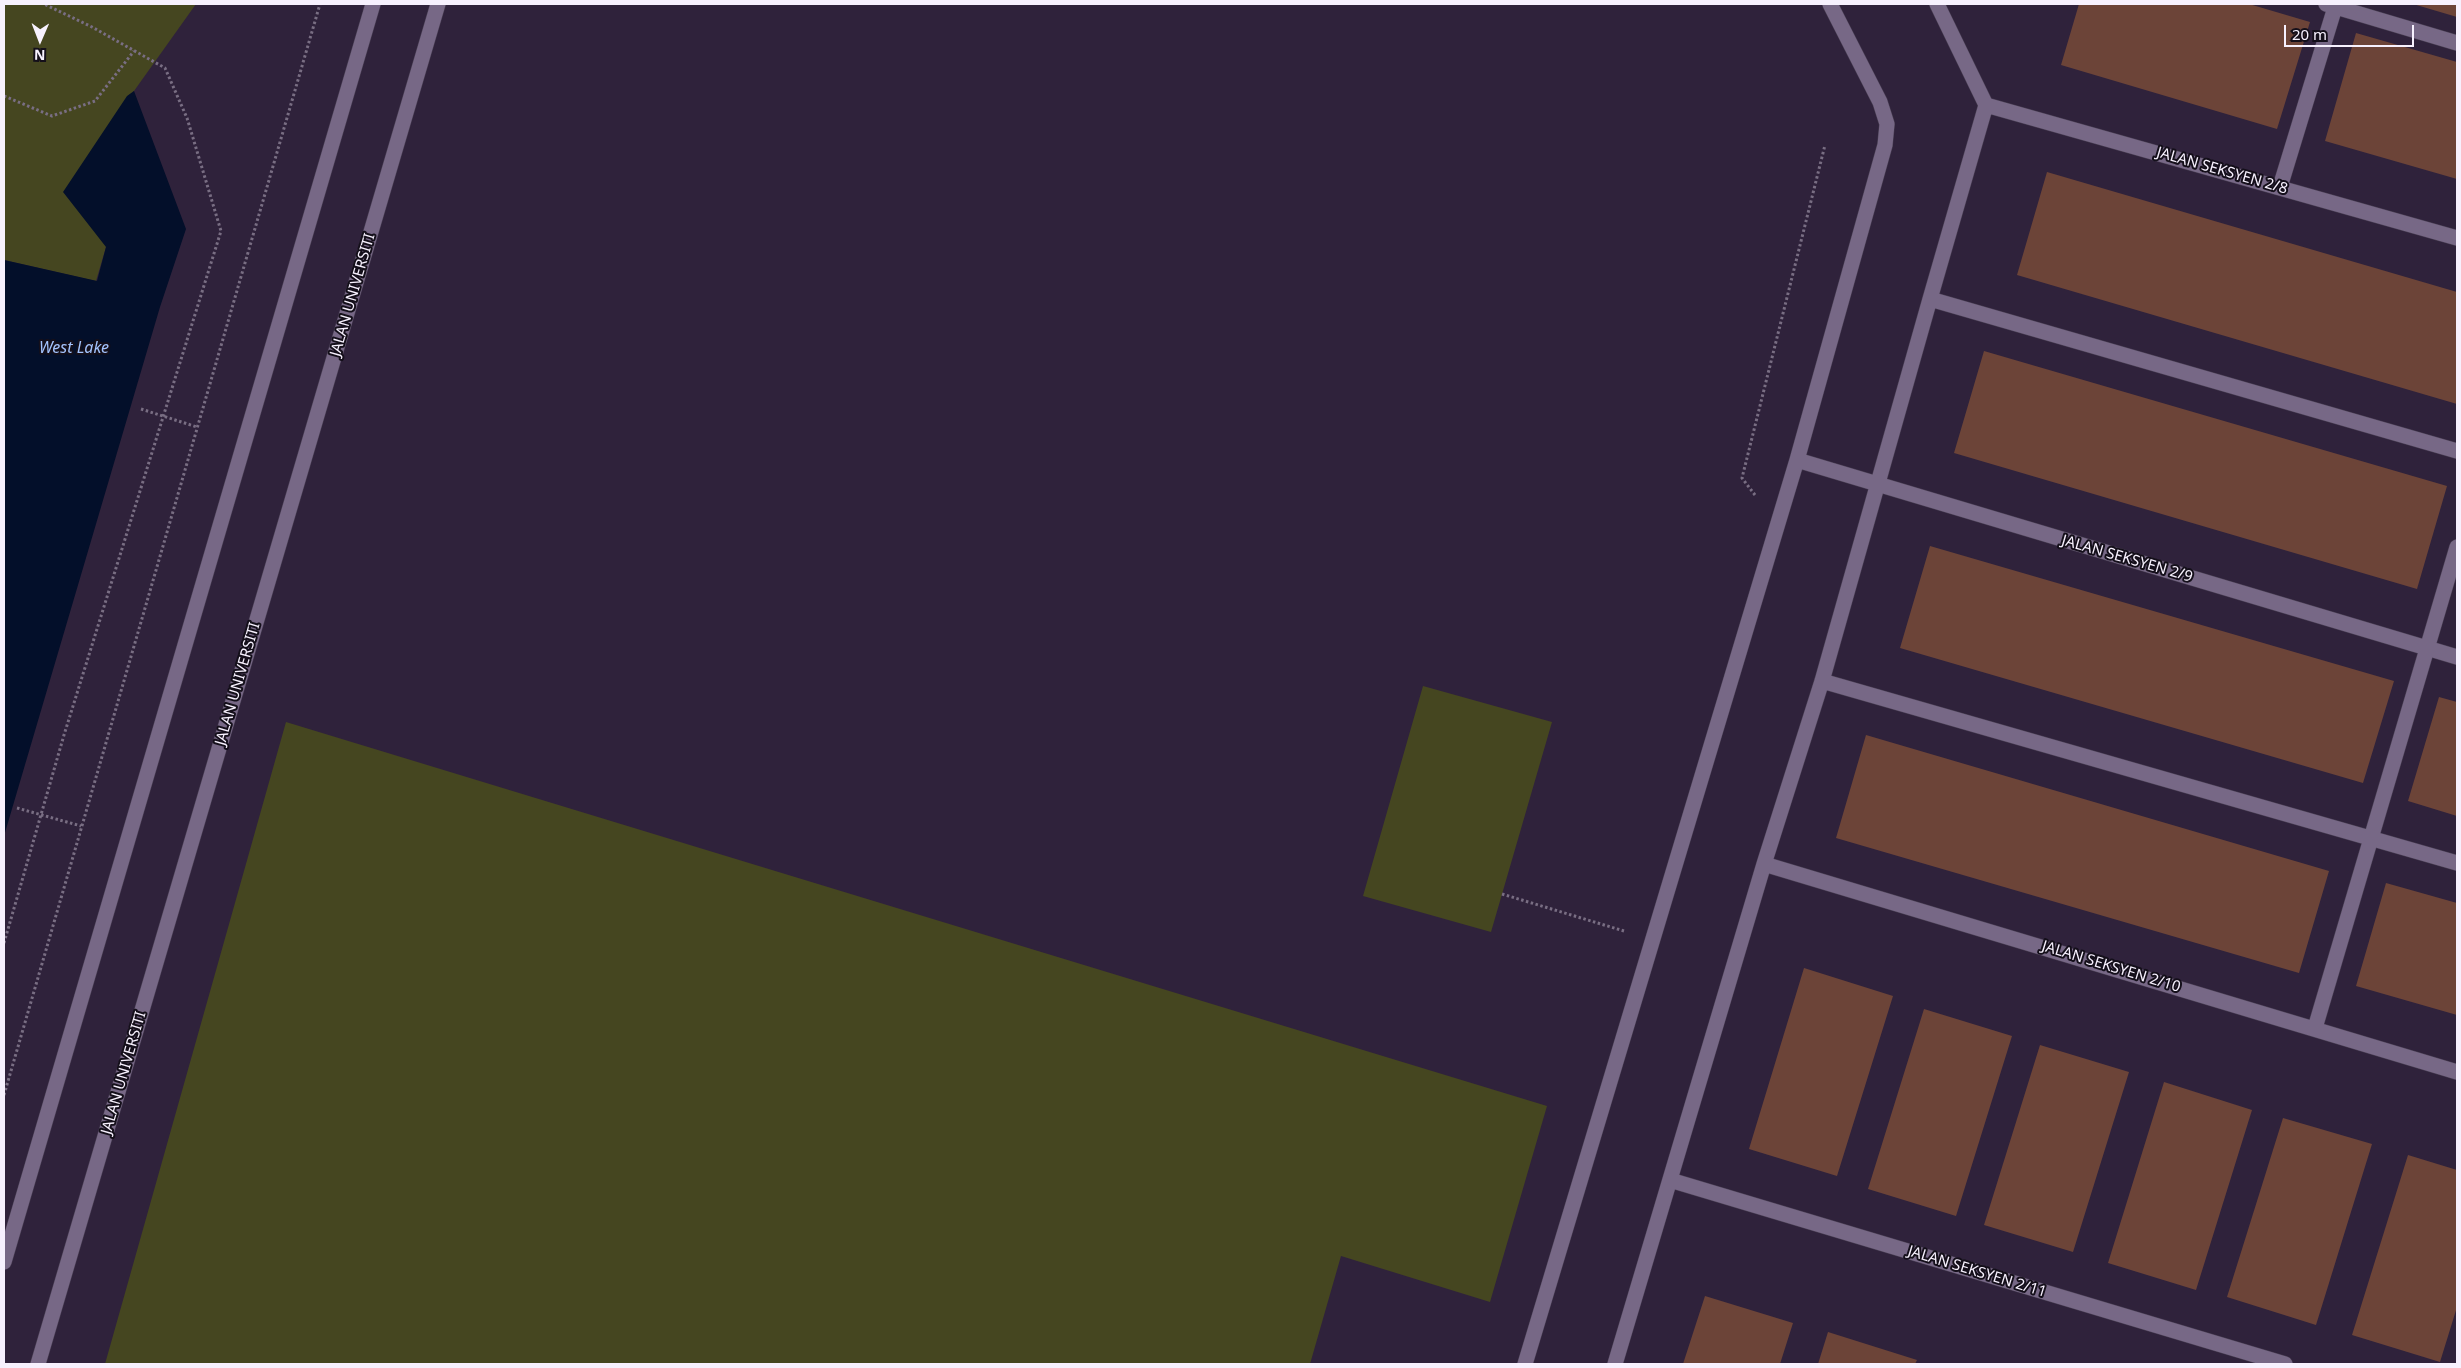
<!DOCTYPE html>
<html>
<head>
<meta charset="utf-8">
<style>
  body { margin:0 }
  #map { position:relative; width:2461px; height:1368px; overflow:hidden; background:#2f223b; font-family:"Noto Sans",sans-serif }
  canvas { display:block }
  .frame { position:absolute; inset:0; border:5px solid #f7f1fe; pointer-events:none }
  .north { position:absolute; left:15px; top:15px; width:50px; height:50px; -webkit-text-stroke:4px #140f1a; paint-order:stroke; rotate:181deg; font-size:14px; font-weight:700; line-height:20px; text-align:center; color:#f7f1fe }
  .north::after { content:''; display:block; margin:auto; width:18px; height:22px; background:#f7f1fe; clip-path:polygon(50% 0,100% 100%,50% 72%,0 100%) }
  .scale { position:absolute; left:2284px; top:25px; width:130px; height:22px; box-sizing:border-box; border:2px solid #f7f1fe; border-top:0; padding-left:6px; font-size:15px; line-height:18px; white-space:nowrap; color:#f7f1fe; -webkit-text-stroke:4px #140f1a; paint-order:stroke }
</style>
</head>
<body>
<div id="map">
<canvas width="2461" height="1368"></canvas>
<div class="frame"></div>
<div class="north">N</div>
<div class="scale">20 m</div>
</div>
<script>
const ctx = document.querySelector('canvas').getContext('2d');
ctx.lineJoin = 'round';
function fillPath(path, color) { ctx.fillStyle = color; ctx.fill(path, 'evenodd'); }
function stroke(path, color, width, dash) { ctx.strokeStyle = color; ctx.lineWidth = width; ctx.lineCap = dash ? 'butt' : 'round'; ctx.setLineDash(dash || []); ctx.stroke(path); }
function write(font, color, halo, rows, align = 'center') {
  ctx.font = font + ' "Noto Sans",sans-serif'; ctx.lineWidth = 4; ctx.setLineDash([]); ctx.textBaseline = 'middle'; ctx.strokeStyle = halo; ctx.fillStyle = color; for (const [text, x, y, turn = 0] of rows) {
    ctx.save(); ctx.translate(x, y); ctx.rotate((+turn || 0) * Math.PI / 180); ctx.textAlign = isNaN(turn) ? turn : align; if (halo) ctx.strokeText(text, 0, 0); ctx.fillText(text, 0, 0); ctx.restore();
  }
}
fillPath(new Path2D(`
  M4,4H196L134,91L127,97L106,247L96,281L4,260Z
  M1423,686L1552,722L1491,932L1363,896Z
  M286,722L1547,1106L1490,1302L1341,1256L1310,1364H105Z`), '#454620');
fillPath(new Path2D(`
  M134,91L186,229L160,307L4,836V260L97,281L106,247L63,192L127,96Z`), '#030f2a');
fillPath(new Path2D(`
  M2079,4H2249L2310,22L2277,129L2061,65Z
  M2413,4H2457V17Z
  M2356,33L2457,62V179L2325,141Z
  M2047,172L2457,292V404L2017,275Z
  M1984,351L2447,486L2417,589L1954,453Z
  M1930,546L2394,681L2363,783L1900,648Z
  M2439,697L2457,702V816L2408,801Z
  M1866,735L2329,871L2299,973L1836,838Z
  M2386,883L2457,903V1015L2356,986Z
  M1804,968L1893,996L1837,1176L1749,1149Z
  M1924,1009L2012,1036L1956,1216L1868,1189Z
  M2040,1045L2129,1072L2073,1252L1984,1225Z
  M2164,1082L2252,1110L2196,1290L2108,1263Z
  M2283,1118L2372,1144L2316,1325L2227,1297Z
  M2408,1155L2457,1170V1307L2440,1362L2352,1335Z
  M1705,1296L1793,1323L1780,1364H1683Z
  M1828,1332L1917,1360L1915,1364H1818Z`), '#6c4438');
const minor = new Path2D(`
  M2326,4L2457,43
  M1986,105L2457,238
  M2280,187L2336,4
  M1930,299L2457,451
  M1797,460L2457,657
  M1822,681L2457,863
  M1764,864L2457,1072
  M2315,1028L2457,547
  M1670,1180L2285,1364
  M4,1262L373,4
  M38,1364L438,4
  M1525,1364L1797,460L1885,145L1887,124L1880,102L1830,4
  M1615,1364L1764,864L1822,681L1930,299L1986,105L1937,4`);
stroke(minor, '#483e52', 16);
stroke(new Path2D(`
  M4,96L52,116L95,101L134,51
  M141,409L197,427
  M1755,495L1742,478L1825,145
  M17,808L81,826
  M1502,894L1624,931
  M4,943L64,735L221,231L187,118L165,68L92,27L44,4
  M4,1095L320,4`), '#796e83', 3, [2.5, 2.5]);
stroke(minor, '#776886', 15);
write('15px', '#f7f1fe', '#140f1a', [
  ["JALAN SEKSYEN 2/8",2222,171,16],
  ["JALAN UNIVERSITI",353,295,-74],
  ["JALAN SEKSYEN 2/9",2127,559,16],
  ["JALAN UNIVERSITI",238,684,-74],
  ["JALAN SEKSYEN 2/10",2111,967,17],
  ["JALAN UNIVERSITI",124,1073,-74],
  ["JALAN SEKSYEN 2/11",1977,1272,17]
]);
write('italic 16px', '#a3c3fd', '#140f1a', [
  ["West Lake",74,348]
]);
</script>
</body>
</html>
